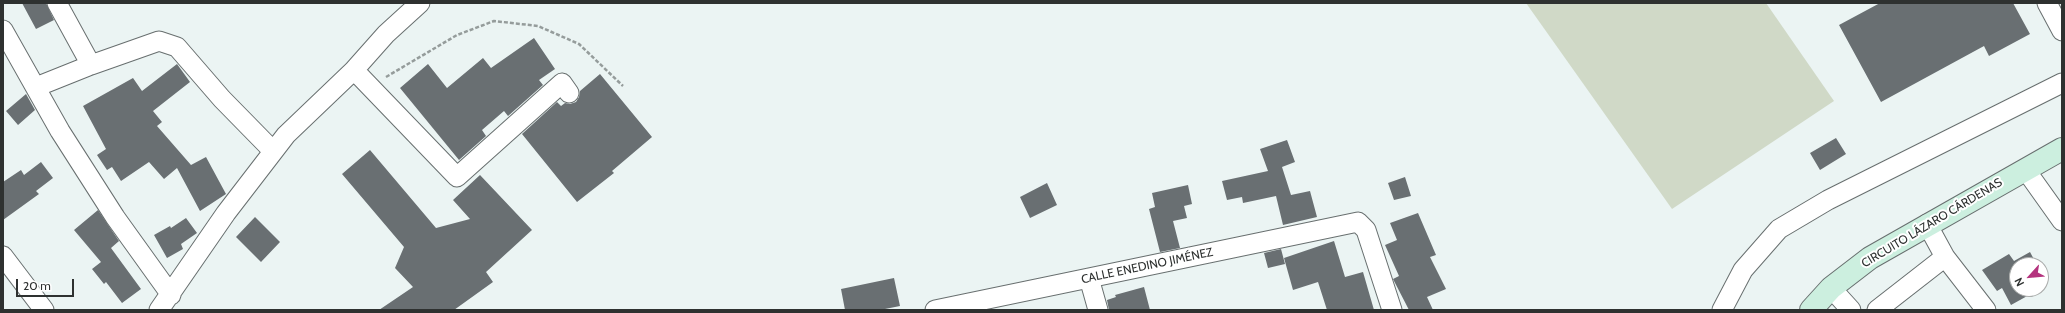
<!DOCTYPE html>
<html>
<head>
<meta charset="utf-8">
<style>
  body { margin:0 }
  #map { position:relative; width:2065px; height:313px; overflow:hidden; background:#ebf4f3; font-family:Cabin,sans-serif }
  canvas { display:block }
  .frame { position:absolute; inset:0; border:4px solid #2e3130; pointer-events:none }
  .north { position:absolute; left:2009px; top:257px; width:40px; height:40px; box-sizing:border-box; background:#fff; border:1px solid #abadac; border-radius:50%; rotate:243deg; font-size:11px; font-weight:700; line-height:16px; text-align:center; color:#2e3130 }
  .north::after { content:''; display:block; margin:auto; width:14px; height:18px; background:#b4337e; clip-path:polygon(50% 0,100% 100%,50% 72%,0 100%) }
  .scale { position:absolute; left:16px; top:279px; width:58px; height:18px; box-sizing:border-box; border:2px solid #2e3130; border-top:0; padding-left:5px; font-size:12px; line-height:14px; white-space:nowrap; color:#2e3130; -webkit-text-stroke:3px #fff; paint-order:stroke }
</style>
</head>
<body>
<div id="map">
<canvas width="2065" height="313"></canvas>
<div class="frame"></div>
<div class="north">N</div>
<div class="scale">20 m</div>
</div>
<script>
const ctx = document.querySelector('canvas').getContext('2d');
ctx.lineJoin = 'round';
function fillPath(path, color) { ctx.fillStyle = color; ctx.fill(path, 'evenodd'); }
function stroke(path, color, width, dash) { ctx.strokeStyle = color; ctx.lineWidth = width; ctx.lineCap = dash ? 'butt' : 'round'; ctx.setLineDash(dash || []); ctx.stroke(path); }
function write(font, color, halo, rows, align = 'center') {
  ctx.font = font + ' Cabin,sans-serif'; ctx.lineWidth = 4; ctx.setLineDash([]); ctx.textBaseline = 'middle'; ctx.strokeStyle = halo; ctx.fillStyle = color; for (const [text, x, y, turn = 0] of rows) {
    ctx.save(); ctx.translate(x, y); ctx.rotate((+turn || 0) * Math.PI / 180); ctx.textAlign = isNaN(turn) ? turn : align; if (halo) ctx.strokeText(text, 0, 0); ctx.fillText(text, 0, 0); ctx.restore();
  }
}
fillPath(new Path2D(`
  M1526,3H1766L1834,101L1672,209Z`), '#d0d9c7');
fillPath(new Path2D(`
  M22,3H46L54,20L36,29Z
  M1880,3H2013L2030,34L1989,56L1984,46L1881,102L1839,25Z
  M534,38L555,69L539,80L543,85L508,116L504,111L482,130L486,136L459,160L400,88L428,64L447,88L483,58L491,68Z
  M177,64L190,82L153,111L162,122L157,126L191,165L206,157L226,194L200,211L177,168L164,179L149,162L121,181L112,167L107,170L97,155L106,149L83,106L133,78L142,91Z
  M600,74L652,137L612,171L614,173L577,202L522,134L557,102L561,106L565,103L570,104L576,102L579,97L580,91Z
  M26,94L35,110L18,125L6,111Z
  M1836,138L1846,154L1820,170L1810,153Z
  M1287,140L1295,162L1282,167L1291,195L1310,191L1317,217L1283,225L1276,196L1243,203L1242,197L1227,200L1222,181L1268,171L1260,149Z
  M370,150L436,228L470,219L453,200L480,175L532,230L486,272L493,282L454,310H379L413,287L395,268L404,247L342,174Z
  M41,162L53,178L36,191L39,194L3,220V182L21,170L24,175Z
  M1405,177L1411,196L1394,200L1388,183Z
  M1047,183L1057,205L1030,218L1020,197Z
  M1188,185L1192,204L1184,206L1187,218L1173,221L1180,248L1160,252L1149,209L1155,207L1152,193Z
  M98,210L119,241L111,248L141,289L122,303L106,282L104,284L92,269L101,262L74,230Z
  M1418,213L1436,255L1430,257L1446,289L1427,297L1433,310H1409L1393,279L1399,276L1385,245L1397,240L1390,223Z
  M255,217L280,242L261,262L236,237Z
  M186,218L197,233L181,244L183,249L167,258L154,235L170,226L171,228Z
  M1334,241L1345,277L1363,272L1374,310H1327L1318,282L1293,290L1284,258Z
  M1281,249L1285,264L1268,268L1264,253Z
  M2030,252L2037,265H2017V289H2025L2029,295L2011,305L2002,288L1997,291L1982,270L2009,254L2014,261Z
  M894,278L900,306L880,310H845L841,289Z
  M1144,287L1150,310H1109L1107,300L1116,297L1115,295Z`), '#696f72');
const street = new Path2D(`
  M57,3L91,65
  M2047,3L2062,31
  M3,30L60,131L115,217L171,295
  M354,70L457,177L562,83L569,93
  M36,87L91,65L159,41L177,47L222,99L273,151
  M2025,169L2062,221
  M1927,224L1945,257L1986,310
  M3,256L44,310
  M1089,278L1098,310
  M1831,288L1851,310
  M159,310L226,213L286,135L354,70L386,34L420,3
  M935,310L1358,222L1366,230L1392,310
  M1722,310L1743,270L1779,229L1828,200L2062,83
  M1877,310L1945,257`);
const secondary = new Path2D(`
  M1811,310L1831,288L1870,258L2062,149`);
stroke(street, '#686f6f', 21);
stroke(secondary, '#686f6f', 24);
stroke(new Path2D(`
  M386,77L457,35L494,21L538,26L579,44L623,86`), '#959c9b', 2.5, [4, 2]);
stroke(street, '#fff', 19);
stroke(secondary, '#ccefdf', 22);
write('12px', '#2e3130', '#fff', [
  ["CIRCUITO LÁZARO CÁRDENAS",1932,223,-31],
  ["CALLE ENEDINO JIMÉNEZ",1147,266,-12]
]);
</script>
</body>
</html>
